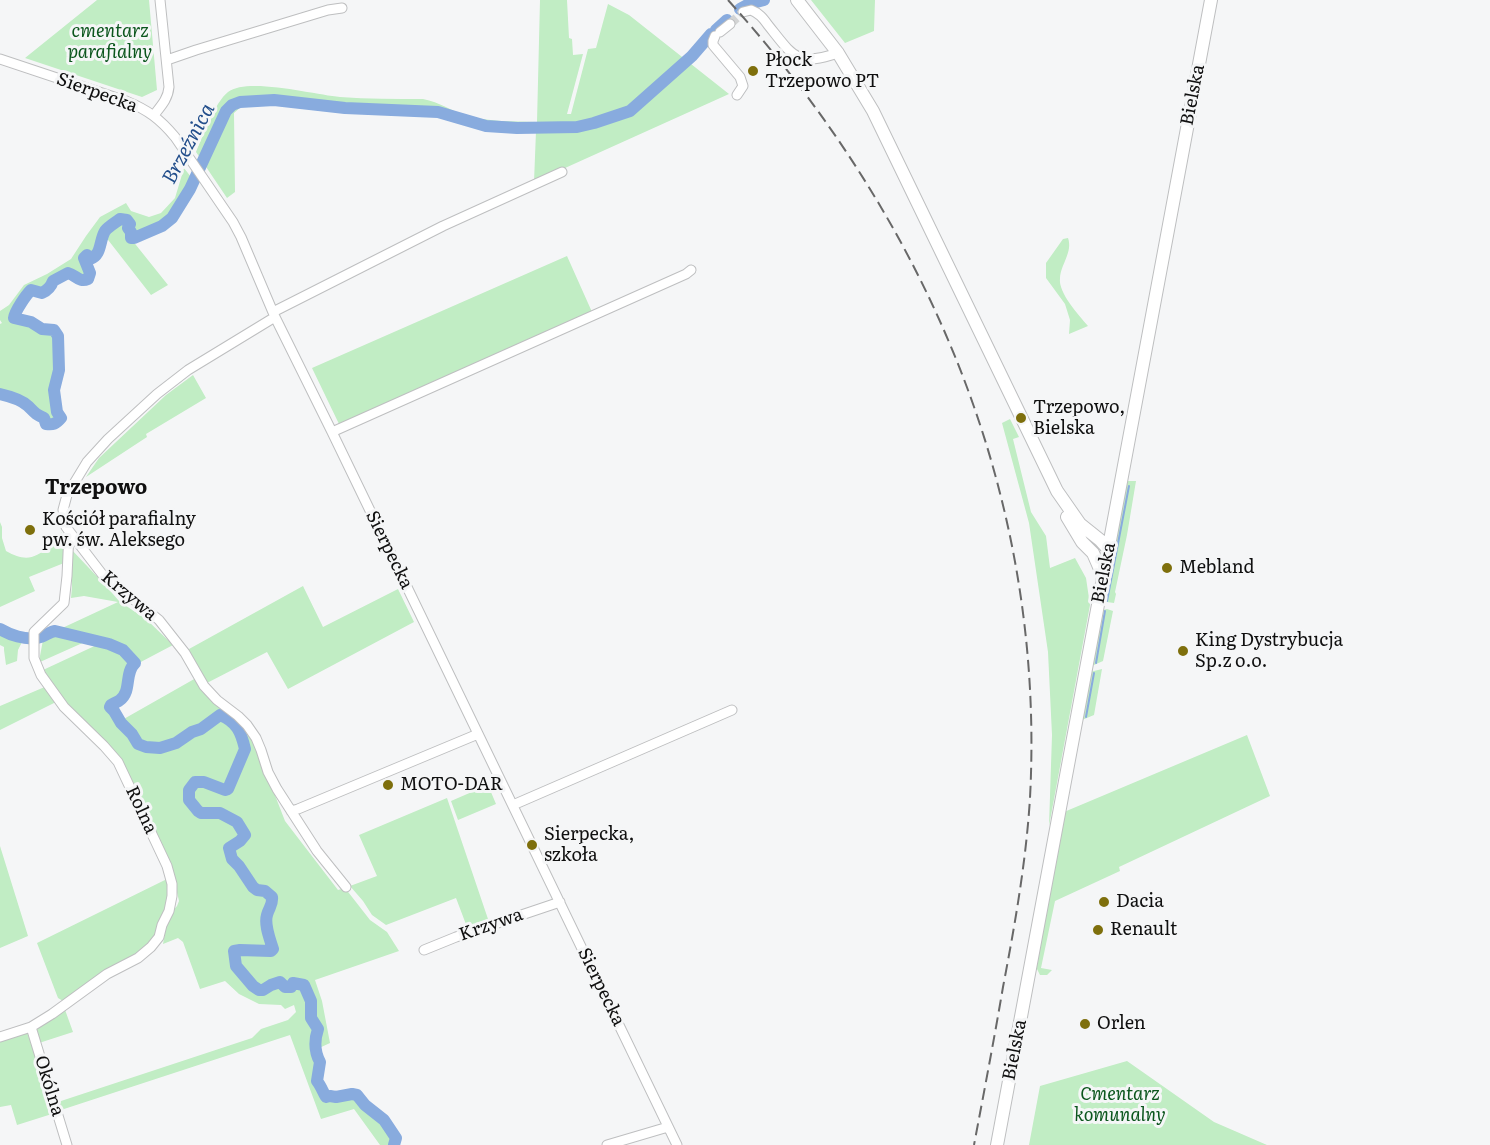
<!DOCTYPE html>
<html>
<head>
<meta charset="utf-8">
<style>
  body { margin:0 }
  canvas { display:block; background:#f5f6f7 }
</style>
</head>
<body>
<canvas width="1490" height="1145"></canvas>
<script>
const ctx = document.querySelector('canvas').getContext('2d');
ctx.lineJoin = 'round';
function fillPath(path, color) { ctx.fillStyle = color; ctx.fill(path, 'evenodd'); }
function stroke(path, color, width, dash) { ctx.strokeStyle = color; ctx.lineWidth = width; ctx.lineCap = dash ? 'butt' : 'round'; ctx.setLineDash(dash || []); ctx.stroke(path); }
function write(font, color, halo, rows, align = 'center') {
  ctx.font = font + ' Literata,serif'; ctx.lineWidth = 6; ctx.setLineDash([]); ctx.textBaseline = 'middle'; ctx.strokeStyle = halo; ctx.fillStyle = color; for (const [text, x, y, turn = 0] of rows) {
    ctx.save(); ctx.translate(x, y); ctx.rotate((+turn || 0) * Math.PI / 180); ctx.textAlign = isNaN(turn) ? turn : align; if (halo) ctx.strokeText(text, 0, 0); ctx.fillText(text, 0, 0); ctx.restore();
  }
}
fillPath(new Path2D(`
  M97,0H149L157,90L142,97L25,58Z
  M540,0H567L569,38L572,39L573,55L583,54L567,114H571L588,49L596,48L608,4L629,15L729,94L534,182L536,131L492,130L436,116L413,114H360L281,105L255,104L242,106L234,113L235,192L227,198L196,152C203,136 215,102 228,92C248,77 315,95 340,97C368,99 396,99 423,99C440,102 451,111 467,116C490,122 513,121 537,122Z
  M811,0H875L874,31L845,43Z
  M184,168L191,177V181L171,216L159,225L132,237V231L129,227L131,224L128,220L120,217C109,227 98,234 98,251L92,258L87,254L83,255C81,261 85,268 88,273L86,278L84,280C78,278 75,273 68,271L53,279L46,290L41,291L29,289L19,305L14,310L12,317L13,321L30,324L41,330H53L56,335L57,370L53,391L56,410L59,416L58,420L52,424L47,422L44,416L33,412L32,408L28,404L12,394H0V324L2,323L0,320V311L9,305L24,285L47,274L71,259L86,236L100,217L126,203L131,211L149,217L161,213L175,198Z
  M120,221H126L128,225L126,227L129,232V239L132,240L168,285L151,295L105,236C106,228 115,226 120,221Z
  M1068,238C1073,252 1061,264 1060,278C1058,293 1079,315 1088,326L1069,334L1070,320L1065,304L1046,278V263L1063,239Z
  M567,256L592,312L339,424L312,368Z
  M193,375L206,398L146,434L147,437L86,477L99,458L166,395Z
  M1010,419L1019,437L1013,439L1031,512L1046,536L1050,568L1075,558L1086,578L1090,605L1049,826L1052,735L1048,652L1029,523L1002,423Z
  M1127,481H1136L1127,535L1115,592L1116,594L1114,603L1107,602L1105,599Z
  M0,522L2,527V538L6,551C24,561 34,560 49,546C55,542 59,538 62,532L64,563L29,577L35,591L0,607Z
  M70,548L107,587L119,601L147,620L173,645L137,664L124,648L106,641L58,630L118,602L84,596L71,598L72,587Z
  M303,586L323,627L398,589L414,622L288,689L267,652L205,684L193,664L189,649Z
  M1107,609L1113,611L1103,661L1094,665L1093,663L1103,610Z
  M0,632L7,637L23,640L18,650L17,661L6,665L4,650V647L0,645Z
  M54,633L66,638L69,636L87,641L40,662V656L43,640Z
  M101,643L123,651L133,663C123,672 128,682 124,693C121,700 113,702 108,707L113,711L118,723L129,734L138,746L147,750L150,749L160,750L177,745L193,733L202,731L220,718L230,721L235,726L244,750L227,789H225L206,781H194L188,789V800L197,812L203,815H220L236,822L243,835L228,847C229,855 246,883 251,889C257,894 269,889 271,899C274,906 265,913 264,921C264,930 269,940 271,949V950C259,949 242,946 232,952L235,966L248,984L258,992C266,992 272,986 279,984L285,988H291L294,985L303,986L309,1001L310,1018L317,1029C313,1041 312,1051 319,1062C318,1067 315,1076 316,1082C317,1087 323,1095 326,1099L330,1097L336,1099L354,1095C359,1098 359,1101 363,1106C368,1111 374,1112 377,1118C386,1122 389,1129 394,1138L392,1145H380L354,1109L321,1119L290,1035L61,1110L58,1102L252,1038L261,1029L288,1020L296,1012L294,1005L285,1009L281,1005L259,1004L239,994L225,981L200,989L183,942L178,938L163,944L168,916L177,906L179,901L173,875L123,768L62,700L43,670Z
  M1102,669L1094,715L1082,720L1090,672Z
  M196,678L236,717L257,745L264,767L285,821L338,890L345,888L370,920L387,932L399,951L315,980L322,1001L330,1043L317,1049L316,1042L320,1029L312,1018L313,1001L305,984L302,982H293L289,986L279,980L271,983L262,989H259L239,968L237,963L235,954L236,952L273,953L274,951L268,917L275,903C272,887 265,893 255,887L239,865L234,859L231,848L241,842L246,833L240,821L221,812H202L199,810L191,799V791L195,785L199,784L225,792L229,791L247,748C246,731 234,719 219,712L207,723L191,731L175,742L161,746L144,745L138,742L132,732L123,723L122,720Z
  M47,686L58,701L0,730V706Z
  M1247,735L1270,796L1119,867L1120,871L1055,901L1041,968L1052,970L1047,975H1040L1036,967L1064,812Z
  M488,785L496,804L458,820L451,801Z
  M447,798L488,919L467,927L456,898L386,925L372,915L363,901L350,886L377,876L359,835Z
  M0,846L28,936L0,948Z
  M169,878V905L159,928L146,950L105,973L63,1001L58,998L37,943Z
  M64,1007L73,1032L39,1043L36,1025Z
  M27,1032L55,1113L17,1125L11,1105L0,1107V1039Z
  M1127,1061L1214,1122L1267,1145H1029L1040,1086Z`), '#c1edc4');
stroke(new Path2D(`
  M1107,601L1129,486
  M1096,663L1105,611
  M1086,717L1094,673`), '#88abde', 2);
stroke(new Path2D(`
  M740,9L749,4L764,0
  M716,30L727,20
  M0,394C9,396 21,399 28,406C35,413 35,414 44,418L46,424C53,425 56,424 61,418L57,412L54,390L59,370L58,336L54,330L42,329L31,322L14,318C15,311 26,295 31,290L42,293C48,290 51,287 53,281L68,273C76,275 79,283 88,279L90,273L84,258L87,255L90,259C102,255 99,241 105,231C109,226 115,223 120,219L127,220L130,224L128,228L131,232V238H134L162,226L172,218L190,189L226,111L232,105L240,102L274,100L345,108L438,112L486,126L517,128L577,127L594,123L630,111L692,56L711,34
  M0,629C10,635 25,640 37,638C44,637 49,632 55,631L109,644L123,650L135,663C124,673 132,691 120,700C118,702 114,703 111,705L110,707L114,711L121,723L132,734L138,744L146,747L160,748L176,743L192,732L201,729L220,715C237,722 241,732 245,749L228,789L225,790L204,782H195L189,790V800L198,811L201,813H220L237,822L245,835L240,841L229,848L232,859L239,866L253,887L257,890L265,891L272,897C273,905 269,907 267,915C264,925 270,939 273,949L271,951L240,950L234,951L236,966L253,986L259,990H263L271,985L280,982L285,987H291L293,983L304,985L311,1001V1018L318,1029C314,1041 314,1051 320,1062L317,1081C321,1086 323,1092 326,1097L330,1096L336,1097L352,1094L357,1095L365,1105L384,1120L396,1138L394,1145`), '#88abde', 12);
stroke(new Path2D(`
  M730,24L743,12`), '#d3d4d4', 9, [9, 4.5]);
const minor = new Path2D(`
  M743,12L751,10C759,13 763,18 768,25C793,56 796,67 838,53
  M720,32L730,24
  M715,36L713,41V45L740,77L743,86L737,95
  M0,59L126,101C148,110 160,119 175,137L233,222L241,237L275,317L332,432L677,1145
  M167,60L196,50L328,10L342,8
  M154,115C161,106 168,99 169,87L160,0
  M273,312L443,226L562,172
  M275,317L188,370L157,394L108,439L87,462L67,495L63,510L66,527L102,574L159,620L185,653L204,686L217,700L238,716L247,725L256,738L261,750L268,772L277,789L317,851L346,887
  M332,432L686,274L691,270
  M513,805L732,710
  M291,811L298,809L478,734
  M424,950L456,937L560,902
  M31,1027L67,1145
  M0,1037L31,1027L52,1014L107,974L138,958L151,947L159,937L162,925L169,911L172,896V884L167,866L118,762L104,746L64,707L41,675L34,658V632L64,603L67,576L69,532
  M607,1145L668,1127`);
const major = new Path2D(`
  M797,0L838,53L873,111L1057,491L1080,524L1100,540L1109,550
  M1067,517L1082,542L1093,553L1103,576
  M997,1145L1211,0`);
stroke(minor, '#bebfc0', 11);
stroke(major, '#bebfc0', 14);
stroke(minor, '#fff', 9);
stroke(major, '#fff', 12);
stroke(new Path2D(`
  M728,0C928,222 1046,496 1030,798C1026,862 1015,924 1003,987C994,1040 984,1092 974,1145`), '#686868', 2, [12, 6]);
for (const [x, y, r, color] of [
  [753,71,6,"#7e6f0c"],
  [1021,418,6,"#7e6f0c"],
  [30,530,6,"#7e6f0c"],
  [1167,568,6,"#7e6f0c"],
  [1183,651,6,"#7e6f0c"],
  [388,785,6,"#7e6f0c"],
  [532,845,6,"#7e6f0c"],
  [1104,902,6,"#7e6f0c"],
  [1098,930,6,"#7e6f0c"],
  [1085,1024,6,"#7e6f0c"]
]) { const dot = new Path2D(); dot.arc(x, y, r, 0, 2 * Math.PI); ctx.fillStyle = color; ctx.fill(dot); stroke(dot, '#f5f6f7', 2); }
write('italic 18px', '#0b561d', '#f5f6f7', [
  ["cmentarz",110,32],
  ["parafialny",110,53],
  ["Cmentarz",1120,1095],
  ["komunalny",1120,1116]
]);
write('18px', '#101010', '#f5f6f7', [
  ["Płock",765,61],
  ["Trzepowo PT",765,82],
  ["Trzepowo,",1033,408],
  ["Bielska",1033,429],
  ["Kościół parafialny",42,520],
  ["pw. św. Aleksego",42,541],
  ["Mebland",1179,568],
  ["King Dystrybucja",1195,641],
  ["Sp.z o.o.",1195,662],
  ["MOTO-DAR",400,785],
  ["Sierpecka,",544,835],
  ["szkoła",544,856],
  ["Dacia",1116,902],
  ["Renault",1110,930],
  ["Orlen",1097,1024]
], 'left');
write('18px', '#101010', '#f5f6f7', [
  ["Sierpecka",97,93,20],
  ["Bielska",1193,95,-79],
  ["Sierpecka",389,550,64],
  ["Bielska",1104,573,-79],
  ["Krzywa",129,596,40],
  ["Rolna",141,810,65],
  ["Krzywa",491,925,-19],
  ["Sierpecka",601,987,64],
  ["Bielska",1015,1050,-79],
  ["Okólna",49,1086,73]
]);
write('italic 20px', '#224e8b', '#f5f6f7', [
  ["Brzeźnica",189,144,-62]
]);
write('bold 20px', '#101010', '#f5f6f7', [
  ["Trzepowo",96,488]
]);
</script>
</body>
</html>
